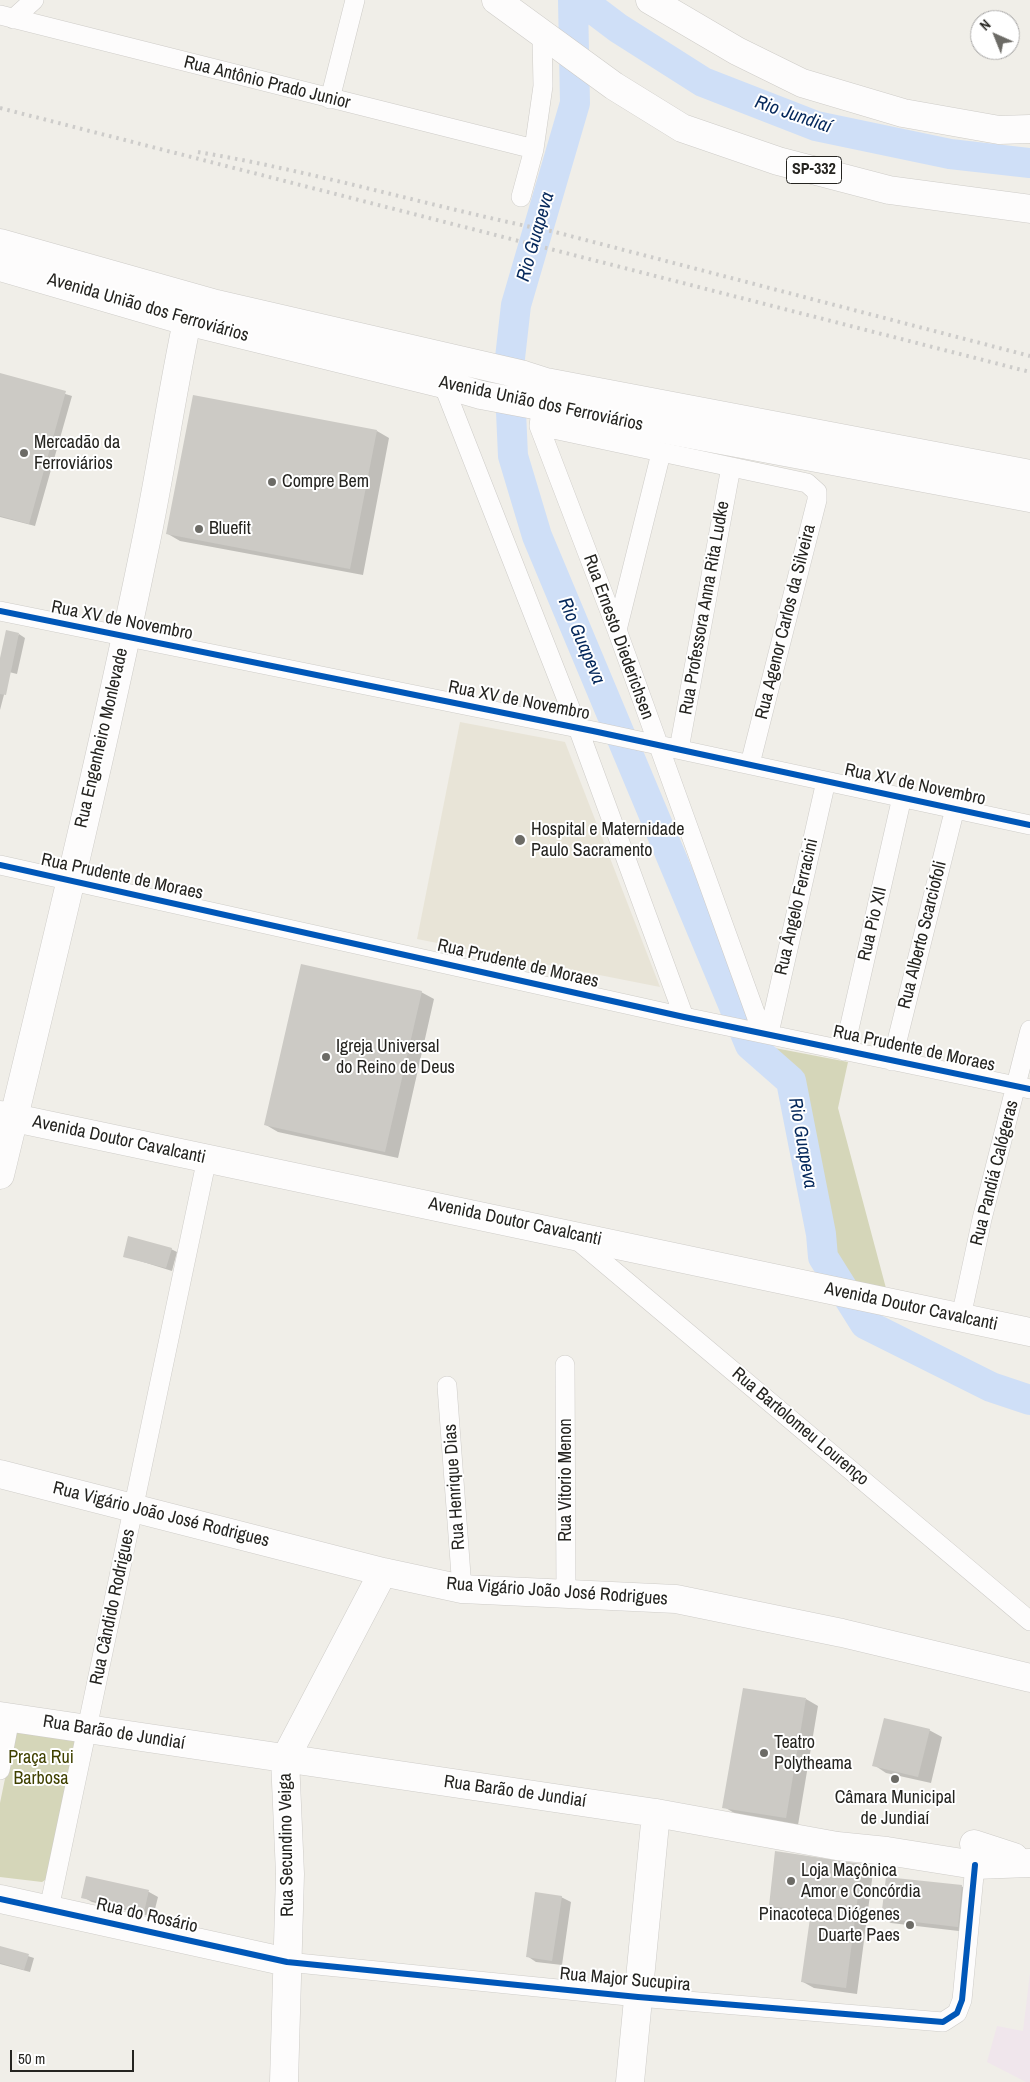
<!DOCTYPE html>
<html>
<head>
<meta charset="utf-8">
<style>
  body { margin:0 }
  #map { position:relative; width:1030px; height:2082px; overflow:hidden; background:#f0eee8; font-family:"Archivo Narrow",sans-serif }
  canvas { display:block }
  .north { position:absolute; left:970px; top:10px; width:50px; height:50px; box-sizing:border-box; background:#fff; border:1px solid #a8a7a6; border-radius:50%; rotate:316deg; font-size:14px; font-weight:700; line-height:20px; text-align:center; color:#252420 }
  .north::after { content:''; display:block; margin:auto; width:18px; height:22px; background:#6c6b66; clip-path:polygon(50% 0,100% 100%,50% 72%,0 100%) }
  .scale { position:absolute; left:10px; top:2050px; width:124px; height:22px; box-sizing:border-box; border:2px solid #252420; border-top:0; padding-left:6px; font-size:15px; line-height:18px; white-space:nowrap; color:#252420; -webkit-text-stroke:4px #fff; paint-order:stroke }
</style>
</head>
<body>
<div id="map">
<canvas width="1030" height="2082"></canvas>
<div class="north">N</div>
<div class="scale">50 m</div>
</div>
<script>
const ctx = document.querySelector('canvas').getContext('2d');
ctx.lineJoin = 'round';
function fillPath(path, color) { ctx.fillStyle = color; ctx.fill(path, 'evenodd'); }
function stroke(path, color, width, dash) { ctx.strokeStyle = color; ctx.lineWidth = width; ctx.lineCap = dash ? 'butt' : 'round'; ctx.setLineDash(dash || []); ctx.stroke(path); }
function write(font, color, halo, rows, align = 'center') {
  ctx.font = font + ' "Archivo Narrow",sans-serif'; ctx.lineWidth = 4; ctx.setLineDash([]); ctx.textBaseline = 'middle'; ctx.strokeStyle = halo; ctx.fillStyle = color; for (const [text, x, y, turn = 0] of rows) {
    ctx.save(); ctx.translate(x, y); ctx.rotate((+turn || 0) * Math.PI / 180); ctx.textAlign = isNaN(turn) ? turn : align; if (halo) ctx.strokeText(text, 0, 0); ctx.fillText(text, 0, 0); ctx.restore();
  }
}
fillPath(new Path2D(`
  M460,722L565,742L660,987L417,939Z`), '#e8e4d7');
fillPath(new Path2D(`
  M1030,1973V2082H1026L987,2062L997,2026L1023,2031Z`), '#f0e6ec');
fillPath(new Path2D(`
  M759,1045L848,1062L838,1108L887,1292L853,1287L831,1240L811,1130L795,1072Z
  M20,1724L80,1742L51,1876L42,1882L0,1877V1803L15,1730Z`), '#d5d6b9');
fillPath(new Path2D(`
  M0,374L72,396L35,526L0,517Z
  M377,431L389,438L363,575L180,541L168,534Z
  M19,634L25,638L17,674L5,671L0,668V664Z
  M0,683L6,687L0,710Z
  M421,992L434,999L398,1158L278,1132L266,1125Z
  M171,1249L177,1252L172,1271L124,1256Z
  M806,1699L818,1706L798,1825L736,1814L724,1807Z
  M929,1730L942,1737L931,1783L886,1773L874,1765Z
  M861,1865L873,1872L857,1994L814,1988L803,1982L811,1916L782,1912L770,1906Z
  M87,1877L149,1892L158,1897L153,1917L92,1902L83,1897Z
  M961,1886L971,1891L967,1932L891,1923L882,1918Z
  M561,1897L571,1902L562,1965L536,1962L527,1956Z
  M0,1947L34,1958L30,1972L0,1964Z`), '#0003');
stroke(new Path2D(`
  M573,0L575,103L516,305L509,367L513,456L537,536L750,1045L791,1081L821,1234L823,1257L865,1324L991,1387L1030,1400
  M581,0L618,28L703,82L816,126L950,154L1030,163`), '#cfdff7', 30);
fillPath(new Path2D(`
  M0,373L66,391L29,524L0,516Z
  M193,395L377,430L350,569L166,534Z
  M6,630L19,633L6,695L0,694V658Z
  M301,964L422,991L385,1152L264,1125Z
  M128,1236L172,1248L166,1268L123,1257Z
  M743,1688L806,1698L786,1818L722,1808Z
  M884,1718L930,1729L918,1777L872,1766Z
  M775,1851L862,1864L846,1988L801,1982L811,1911L769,1906Z
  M86,1876L149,1890L144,1912L81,1898Z
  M886,1877L962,1885L958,1927L881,1918Z
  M535,1892L562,1896L552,1961L526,1957Z
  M0,1946L29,1954L24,1970L0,1963Z`), '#cccac5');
const street = new Path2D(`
  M0,15L534,149
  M13,19L34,0
  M330,99L355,0
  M521,197L534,149L543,86L542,35
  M443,384L578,728L684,1017
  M543,395L539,426L617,630L762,1032
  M539,426L807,483L817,492V500L750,764
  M0,611L593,731L1030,825
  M617,630L661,453
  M679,749L731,467
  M0,865L684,1017L1030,1089
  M769,1033L826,781
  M844,1051L902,797
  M892,1061L955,808
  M576,1239L1030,1621
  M961,1317L982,1219L1030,1030
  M565,1365L566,1595
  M447,1386L462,1589
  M0,1770L10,1718
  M49,1909L207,1158
  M287,1962L638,1997L943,2022L957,2013L962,2000L975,1865`);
const secondary = new Path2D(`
  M0,1115L1030,1332
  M0,1175C50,968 101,760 144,551C162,467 173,382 192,298
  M0,1474L383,1572L462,1589L676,1599L842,1633L1030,1678
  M0,1716L656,1813L837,1846L887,1851L975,1865L1030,1863
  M974,1844L1014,1857
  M0,1899L287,1962
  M284,2082L290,1874L285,1759L383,1572
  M630,2082L656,1813`);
const primary = new Path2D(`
  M496,0L614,86L682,128L778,161L889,190L1030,209
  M650,0L737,51L802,83L903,113L999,130L1030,129
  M0,243L216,304L524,375L546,382L1030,474
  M0,267L186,321L443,384L481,395L1030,498`);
stroke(street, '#ceccc8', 20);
stroke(secondary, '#ceccc8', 29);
stroke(primary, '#ceccc8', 29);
stroke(street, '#fdfcfc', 19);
stroke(secondary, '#fdfcfc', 28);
stroke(primary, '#fdfcfc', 28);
stroke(new Path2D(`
  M0,108L1030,372
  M198,152C318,172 435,208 555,232L1030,356`), '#cdccca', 4, [2.5, 5]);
stroke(new Path2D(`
  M0,611L593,731L1030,825
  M0,865L684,1017L1030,1089
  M0,1899L287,1962L638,1997L943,2022L957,2013L962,2000L975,1865`), '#0057b8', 6);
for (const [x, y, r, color] of [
  [24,453,5,"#6c6b66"],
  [272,482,5,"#6c6b66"],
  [199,529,5,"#6c6b66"],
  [520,840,6,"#6c6b66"],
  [326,1057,5,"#6c6b66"],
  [764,1753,5,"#6c6b66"],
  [895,1779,5,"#6c6b66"],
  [791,1881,5,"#6c6b66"],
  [910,1925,5,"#6c6b66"]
]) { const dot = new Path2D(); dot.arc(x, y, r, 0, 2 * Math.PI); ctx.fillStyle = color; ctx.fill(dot); stroke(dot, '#fff', 2); }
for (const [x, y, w] of [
  [814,170,55]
]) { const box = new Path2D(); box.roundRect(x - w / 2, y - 13.5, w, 27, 4); ctx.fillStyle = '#fff'; ctx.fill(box); stroke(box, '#252420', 1); }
write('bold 16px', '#252420', null, [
  ["SP-332",814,170]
]);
write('18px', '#252420', '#fff', [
  ["Rua Antônio Prado Junior",267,83,14],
  ["Avenida União dos Ferroviários",148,308,16],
  ["Avenida União dos Ferroviários",541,404,12],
  ["Rua Professora Anna Rita Ludke",705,608,-80],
  ["Rua XV de Novembro",122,621,11],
  ["Rua Agenor Carlos da Silveira",786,622,-76],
  ["Rua Ernesto Diederichsen",618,637,70],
  ["Rua XV de Novembro",519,701,11],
  ["Rua Engenheiro Monlevade",102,738,-77],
  ["Rua XV de Novembro",915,785,12],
  ["Rua Prudente de Moraes",122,877,12],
  ["Rua Ângelo Ferracini",797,907,-77],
  ["Rua Pio XII",873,924,-77],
  ["Rua Alberto Scarciofoli",923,935,-76],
  ["Rua Prudente de Moraes",518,964,13],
  ["Rua Prudente de Moraes",914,1049,12],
  ["Avenida Doutor Cavalcanti",119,1140,12],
  ["Rua Pandiá Calógeras",995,1173,-76],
  ["Avenida Doutor Cavalcanti",515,1222,12],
  ["Avenida Doutor Cavalcanti",911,1307,12],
  ["Rua Bartolomeu Lourenço",800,1427,40],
  ["Rua Vitorio Menon",566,1480,-90],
  ["Rua Henrique Dias",455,1487,-94],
  ["Rua Vigário João José Rodrigues",161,1515,14],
  ["Rua Vigário João José Rodrigues",557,1592,4],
  ["Rua Cândido Rodrigues",113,1607,-78],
  ["Rua Barão de Jundiaí",114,1733,9],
  ["Rua Barão de Jundiaí",515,1792,8],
  ["Rua Secundino Veiga",287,1845,-91],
  ["Rua do Rosário",147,1916,13],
  ["Rua Major Sucupira",625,1980,5]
]);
write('18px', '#252420', '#fff', [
  ["Mercadão da",34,443],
  ["Ferroviários",34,464],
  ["Compre Bem",282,482],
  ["Bluefit",209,529],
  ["Hospital e Maternidade",531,830],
  ["Paulo Sacramento",531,851],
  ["Igreja Universal",336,1047],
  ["do Reino de Deus",336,1068],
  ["Teatro",774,1743],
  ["Polytheama",774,1764],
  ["Câmara Municipal",895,1798,"center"],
  ["de Jundiaí",895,1819,"center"],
  ["Loja Maçônica",801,1871],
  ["Amor e Concórdia",801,1892],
  ["Pinacoteca Diógenes",900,1915,"right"],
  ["Duarte Paes",900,1936,"right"]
], 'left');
write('18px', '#404100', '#fff', [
  ["Praça Rui",41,1758],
  ["Barbosa",41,1779]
]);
write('italic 19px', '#05285b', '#fff', [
  ["Rio Jundiaí",793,115,19],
  ["Rio Guapeva",536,237,-74],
  ["Rio Guapeva",581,641,67],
  ["Rio Guapeva",802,1143,80]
]);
</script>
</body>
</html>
